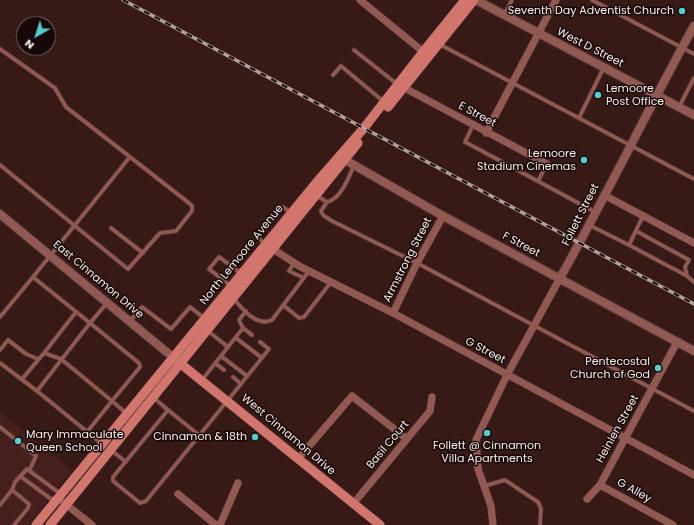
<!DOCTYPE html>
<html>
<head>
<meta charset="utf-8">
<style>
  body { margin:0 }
  #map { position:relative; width:694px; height:525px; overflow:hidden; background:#371916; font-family:Poppins,sans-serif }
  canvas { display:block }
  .north { position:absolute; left:16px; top:16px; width:40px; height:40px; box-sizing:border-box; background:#150807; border:1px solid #716463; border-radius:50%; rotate:219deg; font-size:11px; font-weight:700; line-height:16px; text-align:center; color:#fcefed }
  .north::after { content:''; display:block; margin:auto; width:14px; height:18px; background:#52cdcc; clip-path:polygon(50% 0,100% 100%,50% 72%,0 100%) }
</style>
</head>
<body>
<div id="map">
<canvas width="694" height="525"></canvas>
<div class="north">N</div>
</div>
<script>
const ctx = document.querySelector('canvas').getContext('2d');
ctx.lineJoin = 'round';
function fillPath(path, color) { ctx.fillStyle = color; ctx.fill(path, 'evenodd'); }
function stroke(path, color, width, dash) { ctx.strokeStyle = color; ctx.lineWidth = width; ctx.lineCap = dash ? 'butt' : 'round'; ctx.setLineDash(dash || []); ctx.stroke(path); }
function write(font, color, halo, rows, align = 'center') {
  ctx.font = font + ' Poppins,sans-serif'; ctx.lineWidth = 3; ctx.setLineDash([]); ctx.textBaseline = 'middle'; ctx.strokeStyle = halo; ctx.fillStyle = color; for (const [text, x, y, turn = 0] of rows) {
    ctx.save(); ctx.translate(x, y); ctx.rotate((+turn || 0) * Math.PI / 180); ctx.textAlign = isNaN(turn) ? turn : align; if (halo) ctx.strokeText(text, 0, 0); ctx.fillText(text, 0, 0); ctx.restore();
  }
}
fillPath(new Path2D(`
  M0,412L72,470L28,525H0Z`), '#451f1c');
const service = new Path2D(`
  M592,0L694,54
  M504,15L512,0
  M439,44L694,179
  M0,49L55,88L66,107L189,203L192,206V211L176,231L160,233L128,269L0,165
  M354,50L397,84
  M333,75L341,66L383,101
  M679,107L694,78
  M579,118L604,67
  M473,125L465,142L469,144L595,212
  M538,181L547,164
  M317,196L327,202C341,199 349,177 354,165
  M327,202L321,211L323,215L332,221L417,263L694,411
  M589,225L629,245L643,216
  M111,228L143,253
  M636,231L689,260L685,267L687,276L694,282
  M265,244L257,237L283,207L290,212
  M629,245L687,276
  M294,263L289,271L304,278
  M231,286L209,269L219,257L242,274
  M234,299C243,310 257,327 272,320L309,271
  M107,303L90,323L33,277L129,158
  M283,305L299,318L304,317L331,282
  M76,312L44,353L61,359L112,401L87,432
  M0,317L33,277
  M130,321L142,307L171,329L190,307L204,318
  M243,328L239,320L246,311
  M236,338L262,358
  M228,347L243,328L252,335
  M0,350L8,340L26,354L38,359
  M221,356L247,376
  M0,363L37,391L90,323L139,363L140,367L112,401L126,413
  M215,363L224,370
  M22,379L44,353
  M202,380L228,347L208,331
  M241,384L269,349L260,342
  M37,391L101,443
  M154,398L168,410
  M0,427L36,456L30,469
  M200,436L168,410L113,477V481L140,503L146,501L241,384L233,377
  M111,450L126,462
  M20,476L51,499L55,498
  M484,486L505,480L538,502L541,509L540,525
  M12,490L29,504L28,508L14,525
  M0,505L12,490L15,482L27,469L58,492V495`);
const minor = new Path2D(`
  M360,0L426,54
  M399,85L547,164
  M486,133L556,0
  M604,195L694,243
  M270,247L299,266L393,313L694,475
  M393,313L417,263L443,216
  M298,459L352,396L407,439
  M600,485L673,525
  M178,494L216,525
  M587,499L600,485L677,342
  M63,502L92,525
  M353,504L430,411L432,397
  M220,525L238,483
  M493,525L491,506L478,469L476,440L507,375L560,278`);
const tertiary = new Path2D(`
  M476,0L694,115
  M340,157L443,216L694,351
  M0,214L181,364
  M560,278C607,195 648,109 694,26`);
const secondary = new Path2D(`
  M388,107L474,0
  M181,364L380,525
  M36,525L316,183L364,128L423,52L465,0
  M50,525L358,143`);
stroke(service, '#533734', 5);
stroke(minor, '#533734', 8);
stroke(tertiary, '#533734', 10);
stroke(secondary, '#533734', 10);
stroke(service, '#925953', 3.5);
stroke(minor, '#925953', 7);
stroke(tertiary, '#925953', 8);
stroke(secondary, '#d2766d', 9);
const rail = new Path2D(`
  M123,0L694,304`);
stroke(rail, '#b29f9c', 3.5);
stroke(rail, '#150807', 2, [6]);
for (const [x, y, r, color] of [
  [682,11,4,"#52cdcc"],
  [598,95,4,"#52cdcc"],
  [584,160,4,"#52cdcc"],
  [658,368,4,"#52cdcc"],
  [487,433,4,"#52cdcc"],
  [255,437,4,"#52cdcc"],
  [18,441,4,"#52cdcc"]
]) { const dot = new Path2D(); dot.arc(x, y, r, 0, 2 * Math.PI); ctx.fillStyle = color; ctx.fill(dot); stroke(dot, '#150807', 1.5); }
write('11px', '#fcefed', '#150807', [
  ["Seventh Day Adventist Church",674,11],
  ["Lemoore",606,89,"left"],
  ["Post Office",606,102,"left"],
  ["Lemoore",576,154],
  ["Stadium Cinemas",576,167],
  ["Pentecostal",650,362],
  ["Church of God",650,375],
  ["Mary Immaculate",26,435,"left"],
  ["Queen School",26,448,"left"],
  ["Cinnamon & 18th",247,437],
  ["Follett @ Cinnamon",487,446,"center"],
  ["Villa Apartments",487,459,"center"]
], 'right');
write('11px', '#fcefed', '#150807', [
  ["West D Street",590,48,27],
  ["E Street",477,115,28],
  ["Follett Street",581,215,-63],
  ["F Street",521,245,28],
  ["North Lemoore Avenue",242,255,-51],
  ["Armstrong Street",408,260,-63],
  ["East Cinnamon Drive",98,280,40],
  ["G Street",485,351,28],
  ["Heinlen Street",618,429,-61],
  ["West Cinnamon Drive",288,435,40],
  ["Basil Court",388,445,-50],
  ["G Alley",634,491,29]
]);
</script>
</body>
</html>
